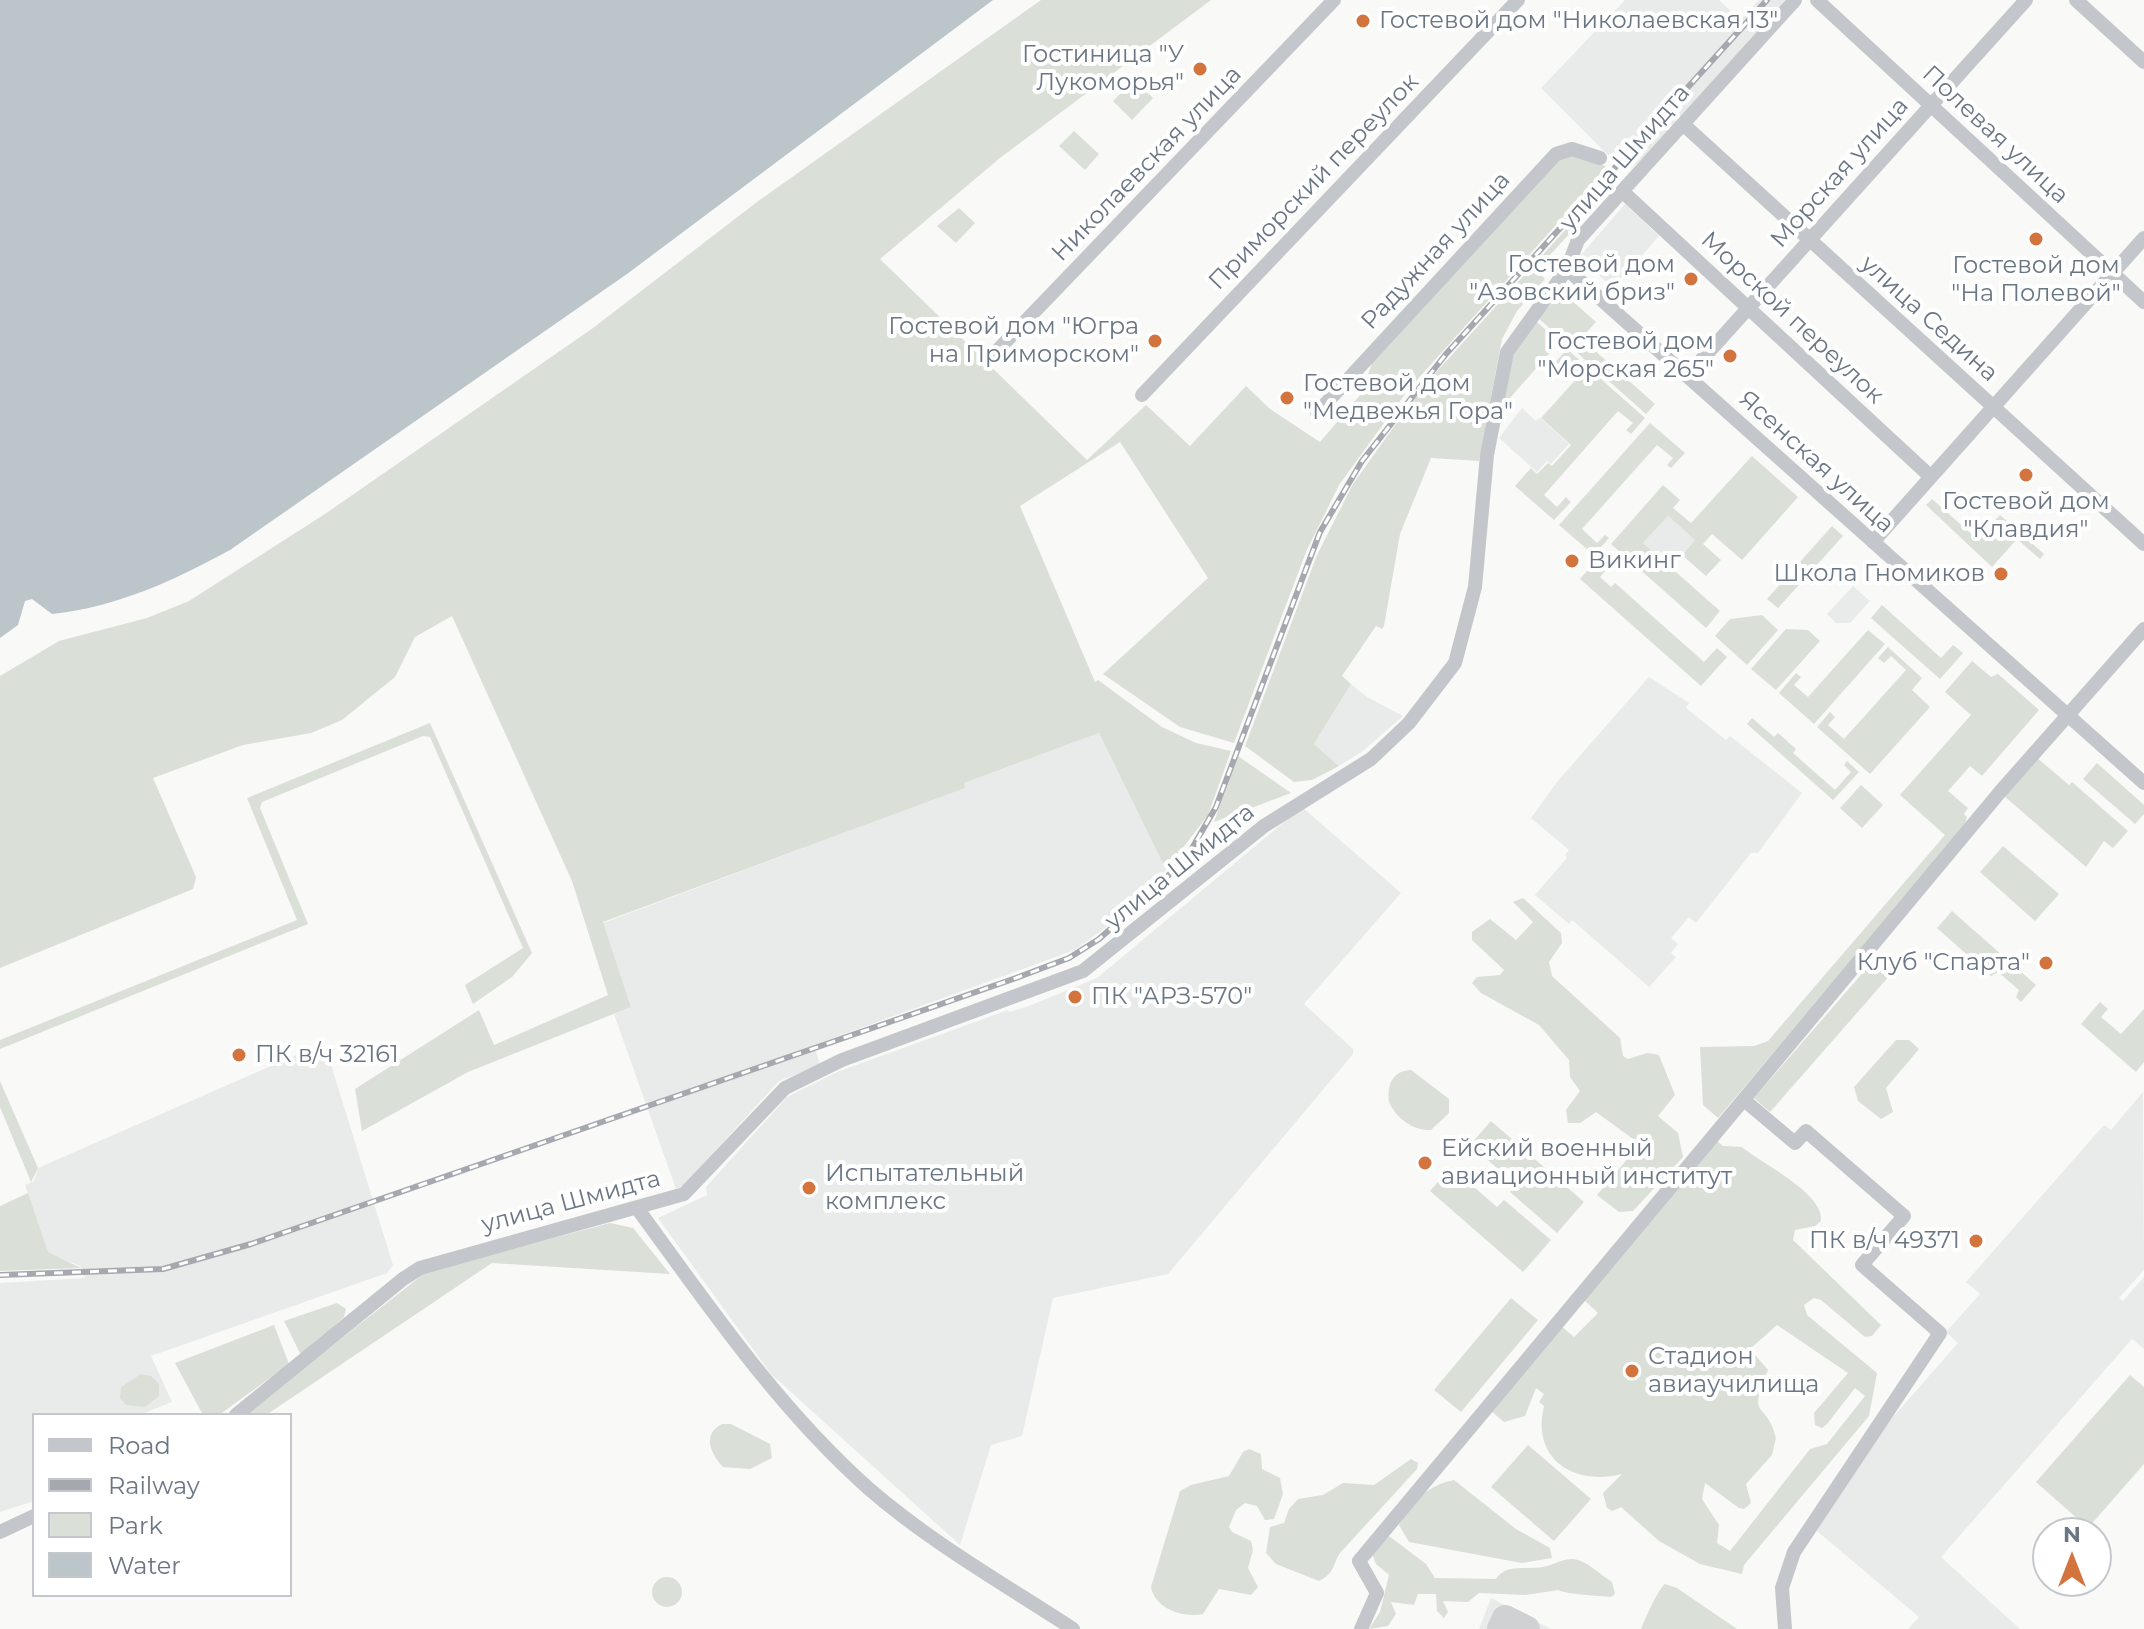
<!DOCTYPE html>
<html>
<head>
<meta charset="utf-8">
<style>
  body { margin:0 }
  #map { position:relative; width:2144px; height:1629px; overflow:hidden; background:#f9f9f7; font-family:Montserrat,sans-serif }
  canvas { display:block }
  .legend { position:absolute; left:32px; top:1413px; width:260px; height:184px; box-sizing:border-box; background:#fff; border:2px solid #c4c8ce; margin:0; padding:10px 14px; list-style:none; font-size:24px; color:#6b7685 }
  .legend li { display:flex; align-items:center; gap:16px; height:40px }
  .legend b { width:40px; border:2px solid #c4c8ce }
  .north { position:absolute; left:2032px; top:1517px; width:80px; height:80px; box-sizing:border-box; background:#fff; border:2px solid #c4c8ce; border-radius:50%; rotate:0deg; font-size:22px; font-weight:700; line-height:32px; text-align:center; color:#6b7685 }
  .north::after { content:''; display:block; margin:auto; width:28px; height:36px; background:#d3733d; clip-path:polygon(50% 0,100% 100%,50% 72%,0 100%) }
</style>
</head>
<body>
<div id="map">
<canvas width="2144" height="1629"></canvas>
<ul class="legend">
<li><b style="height:10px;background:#c3c6ca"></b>Road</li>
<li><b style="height:10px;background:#a5a9af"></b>Railway</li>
<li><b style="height:22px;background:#dadfd8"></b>Park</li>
<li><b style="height:22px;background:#bcc5ca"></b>Water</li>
</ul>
<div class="north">N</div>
</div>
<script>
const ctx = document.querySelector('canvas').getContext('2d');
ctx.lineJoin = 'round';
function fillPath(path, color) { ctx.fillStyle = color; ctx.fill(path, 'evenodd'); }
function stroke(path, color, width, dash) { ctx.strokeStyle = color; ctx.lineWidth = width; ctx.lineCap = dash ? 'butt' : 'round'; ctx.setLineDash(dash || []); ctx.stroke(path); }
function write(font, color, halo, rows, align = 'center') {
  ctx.font = font + ' Montserrat,sans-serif'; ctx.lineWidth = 8; ctx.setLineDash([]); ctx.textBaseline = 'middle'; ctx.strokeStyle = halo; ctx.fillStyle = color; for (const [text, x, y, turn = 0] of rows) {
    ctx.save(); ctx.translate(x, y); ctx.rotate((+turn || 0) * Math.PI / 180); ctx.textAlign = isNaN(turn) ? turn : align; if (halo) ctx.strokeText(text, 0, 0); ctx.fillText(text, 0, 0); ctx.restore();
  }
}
fillPath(new Path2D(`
  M1625,0H1719L1740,20L1759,0H1785L1647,155L1626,173L1541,88Z
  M1625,204L1659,236L1613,288L1582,260L1581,255Z
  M1522,408L1536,421L1540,418L1569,444L1551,464L1547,461L1537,472L1499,438Z
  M1668,516L1695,540L1671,567L1643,543Z
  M1853,586L1870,601L1850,623H1836L1827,614Z
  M1649,677L1689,703L1686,708L1726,740L1730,736L1802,793L1758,853H1751L1696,923L1689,917L1671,938L1678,944L1671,953L1676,957L1649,987L1572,920L1569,924L1535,895L1567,858L1565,855L1569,850L1531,818L1557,782Z
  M1351,684L1367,697L1403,716L1363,751L1339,766L1314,744Z
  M1099,733L1166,870L1121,916L1075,950L814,1045L820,1065L779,1081L684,1185L676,1189L614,1014L631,1007L603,923L964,788V783Z
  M1302,807L1401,893L1304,1004L1353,1049V1054L1168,1274L1053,1298L1022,1436L991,1445L960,1545L771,1374L658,1218L707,1195L706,1187L787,1097L837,1072L1008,1010L1009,1012L1029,1006L1097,978Z
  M296,1055L300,1065L328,1055L393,1265L387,1273L151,1356L172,1402L139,1415H34V1501L0,1512V1283L85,1278L80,1266L48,1253L25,1185L34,1181L38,1168Z
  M2143,1092L2144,1270L2119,1298L2123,1301L2144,1277V1349L2132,1339L1941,1557L2020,1629H1908L1919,1617L1817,1531L1865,1449L1958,1343L1946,1332L1980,1294L1966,1282L2104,1125L2111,1130Z
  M1491,1598L1551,1629H1479Z`), '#e9ebea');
fillPath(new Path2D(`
  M1041,0H1211L1000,158L880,259L1087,460L1146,405L1190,446L1246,386L1270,409L1320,442L1361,394L1374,357L1561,158L1568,154L1597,160L1607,168L1408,390L1339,485L1306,552L1234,743L1180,727L1103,674L1208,578L1120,442L1020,506L1095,682L1098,680L1162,727L1196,743L1231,751L1208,815L1166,870L1099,733L964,783L965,788L603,922L631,1007L468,1072L362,1131L355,1089L479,1010L494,1045L608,995L572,881L452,616L415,637L395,677L342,720L311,733L243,745L153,778L196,877L193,889L0,968V676L59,641L147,618L189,601L325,514L593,328L757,202Z
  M1134,80L1153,98L1132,120L1113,101Z
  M1074,131L1099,154L1085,170L1059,146Z
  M1616,174L1621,178L1536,270L1545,279L1517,311L1502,339L1479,461L1431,458L1400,534L1384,626L1382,629L1376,626L1342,676L1351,684L1314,744L1339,766L1312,780L1294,782L1245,746L1317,555L1353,484L1420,390Z
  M959,208L975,223L956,243L937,226Z
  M1562,292L1596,322L1572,348L1538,318Z
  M1536,321L1559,342L1503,406L1514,346Z
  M1584,341L1655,404L1646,414L1575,351Z
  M1567,349L1645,418L1631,434L1626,430L1633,423L1618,411L1544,495L1557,507L1566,497L1571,502L1554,520L1515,486L1531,468L1537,474L1548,463L1552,466L1571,445L1541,418L1580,375L1565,361L1557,369L1553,365Z
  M1650,423L1685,453L1671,468L1667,465L1673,458L1657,445L1582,529L1597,543L1605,535L1609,538L1594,555L1559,525Z
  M1752,456L1798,497L1742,560L1712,534L1703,544L1721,560L1706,576L1682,555L1695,540L1668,516L1643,543L1720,611L1706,628L1611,544L1663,485L1680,500L1673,508L1691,523Z
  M1932,499L1977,539L2000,515L2044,554L2040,559L2017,539L1992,567L1926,505Z
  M1832,526L1843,536L1778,608L1767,599Z
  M1606,550L1615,559L1600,577L1611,587L1615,583L1704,662L1717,648L1727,657L1701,686L1580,579Z
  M1882,605L1941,658L1953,645L1963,653L1940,679L1871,618Z
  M1762,615L1778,630L1747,665L1715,636L1730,619Z
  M1786,629L1808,630L1820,641L1776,690L1751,669Z
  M1868,630L1885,644L1814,724L1779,693L1796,673L1801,677L1794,685L1808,697Z
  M1888,647L1922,678L1912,690L1930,707L1870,774L1817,727L1830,712L1835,717L1828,725L1844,739L1906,670L1891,656L1884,663L1878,658Z
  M1972,661L1991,677L1998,674L2039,710L1982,776L1970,766L1948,791L1968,808L1964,814L1967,817L1964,828L1718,1118L1703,1105L1700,1047L1754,1046L1768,1041L1945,835L1900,795L1971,715L1945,692Z
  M1752,718L1774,737L1778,733L1796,749L1793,753L1835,790L1851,772L1844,765L1847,761L1859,772L1833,800L1747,724Z
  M430,723L532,953L512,977L473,1004L465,985L523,948L430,737L423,736L262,802L260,808L308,924L0,1049V1040L297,920L247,798Z
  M1238,756L1291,793L1214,822Z
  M2036,757L2069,785L2072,782L2128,831L2113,848L2104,841L2086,867L2003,795Z
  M2097,763L2144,805V814L2135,824L2083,779Z
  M1861,785L1883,805L1862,828L1840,808Z
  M2003,846L2059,894L2035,921L1980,872Z
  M1523,898L1561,933L1562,943L1549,962L1552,976L1620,1038L1623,1056L1628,1059L1647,1053L1659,1055L1675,1095L1658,1116L1678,1133L1683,1157L1633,1211L1619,1212L1597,1195L1640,1144L1596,1112L1580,1123H1568L1566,1110L1580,1091L1570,1077L1569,1060L1539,1025L1481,993L1472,983L1477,977L1500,975L1504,970L1472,940V932L1490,919L1516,940L1533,922L1513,902Z
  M1952,911L2036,985L2021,1002L2016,997L2019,990L1998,972L1991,976L1937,928Z
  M1879,954L1886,958L1891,974L1770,1112L1754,1098Z
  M2100,1002L2108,1009L2101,1017L2121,1034L2144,1009V1062L2136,1072L2081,1024Z
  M1896,1040H1909L1919,1049L1886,1088L1893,1112L1881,1119L1858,1101L1854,1087Z
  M1411,1070L1449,1099V1113L1431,1130C1413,1131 1396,1118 1389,1102C1387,1085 1392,1071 1411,1070Z
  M0,1081L38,1168L31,1182L0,1107Z
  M1491,1121L1584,1202L1557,1233L1510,1192L1516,1184L1470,1145Z
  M1717,1141L1723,1146L1742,1147C1760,1163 1825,1193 1821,1221L1815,1226L1795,1230L1793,1240L1881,1325L1872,1336L1865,1337L1821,1300L1814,1298L1804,1305L1807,1315L1877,1373L1869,1416L1744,1565L1742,1574L1700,1564L1659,1541L1621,1507L1612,1511L1607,1508L1603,1493L1622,1474C1575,1486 1531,1460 1544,1406L1539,1402L1544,1394L1536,1388L1525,1416L1504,1422L1491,1411L1561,1326L1574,1337L1598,1313L1584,1300ZM1777,1325L1848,1373L1814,1413L1815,1425L1822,1428L1827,1424L1855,1388L1865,1396L1827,1444L1810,1449L1730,1551L1717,1543L1719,1525L1702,1499L1705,1483L1739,1508L1744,1509L1751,1503L1746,1484L1772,1455L1776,1438C1767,1399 1746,1422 1768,1370L1750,1349Z
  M1451,1167L1497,1207L1504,1200L1551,1240L1523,1272L1430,1191Z
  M28,1193L48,1252L81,1268L0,1271V1206Z
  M610,1223L633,1228L670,1274L492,1263L266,1415H244L426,1272Z
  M1511,1298L1538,1320L1461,1412L1434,1390Z
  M337,1303L346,1309L344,1317L304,1354L300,1353L284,1321Z
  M274,1325L289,1364L219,1415H203L175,1363Z
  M141,1374L151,1376L159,1384V1396L145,1407L126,1405L120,1398L121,1387Z
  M2130,1375L2144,1387V1464L2088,1528L2036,1482Z
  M722,1424H731L770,1444L772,1458L750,1469L723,1467C710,1453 702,1434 722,1424Z
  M1528,1445L1591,1499L1554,1541L1491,1487Z
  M1249,1449L1261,1454L1262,1469L1280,1478L1283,1494L1274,1519L1265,1520L1257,1506L1245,1503L1236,1510L1229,1527L1232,1532L1251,1541L1253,1550L1248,1568L1258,1587L1251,1595L1219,1589L1203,1614C1183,1618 1155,1609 1151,1587L1180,1491L1191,1485L1229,1476L1243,1452Z
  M1411,1459L1418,1463L1417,1469L1340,1553C1332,1566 1335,1573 1319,1581L1276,1564L1266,1553L1270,1527L1284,1523L1289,1509L1298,1499L1323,1495L1343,1483L1374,1485Z
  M1454,1480L1516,1529L1550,1548L1552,1558L1522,1563L1409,1542L1399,1525C1411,1503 1429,1484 1454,1480Z
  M1389,1536L1426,1564L1435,1578L1496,1579C1505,1563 1527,1570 1543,1567C1553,1565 1564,1558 1574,1559C1587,1561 1601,1575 1612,1582L1615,1594L1611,1597C1601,1596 1565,1594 1558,1590L1526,1595L1479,1593L1468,1602L1443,1601L1448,1612L1444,1618L1437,1611L1436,1594H1418L1414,1605L1391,1602L1396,1614L1388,1626L1369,1629L1380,1612L1389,1575L1376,1564L1371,1552Z
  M652 1592a15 15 0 1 1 30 0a15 15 0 1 1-30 0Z
  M1665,1584L1677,1588L1737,1629H1641C1645,1619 1658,1589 1665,1584Z`), '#dadfd8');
fillPath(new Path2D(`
  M0,0H993L627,274L230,550C173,581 117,607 52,614L32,599L25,601L18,625L0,638Z`), '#bcc5ca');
stroke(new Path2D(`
  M1500,1629L1505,1618L1527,1629`), '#cfd1d3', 26);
stroke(new Path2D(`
  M1817,0L2144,302
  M2076,0L2144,62
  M1684,125L2144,544
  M1623,192L1931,477
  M1567,269L2144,783
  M991,357L1334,0
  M1687,376L2026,0
  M1142,395L1518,0
  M1317,413L1556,154L1572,149L1600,158
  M1873,542L2144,238
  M1744,1100L1795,1143L1806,1131L1904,1216L1862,1265L1940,1333L1794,1552L1782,1588L1785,1629
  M637,1208C708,1305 777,1407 868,1488C930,1542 1004,1584 1073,1629
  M236,1415L403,1279L420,1268L684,1194L785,1088L842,1060L1083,971L1264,826L1371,759L1409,723L1455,663L1475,587L1487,455L1507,352L1567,269L1578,240L1795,0
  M0,1532L34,1516
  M1361,1629L1377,1593L1359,1561L2000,792L2144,629`), '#c3c6ca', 14);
const rail = new Path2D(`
  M0,1275L163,1269L251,1244L1016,978L1069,958L1099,939L1159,886L1191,850L1216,807L1320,532L1362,461L1446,354L1767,0`);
stroke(rail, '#a5a9af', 6);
stroke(rail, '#fff', 3, [9]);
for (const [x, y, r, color] of [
  [1363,21,8,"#d3733d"],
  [1200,69,8,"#d3733d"],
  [2036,239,8,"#d3733d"],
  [1691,279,8,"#d3733d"],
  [1155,341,8,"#d3733d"],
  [1730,356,8,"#d3733d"],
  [1287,398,8,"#d3733d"],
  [2026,475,8,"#d3733d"],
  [1572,561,8,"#d3733d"],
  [2001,574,8,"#d3733d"],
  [2046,963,8,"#d3733d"],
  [1075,997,8,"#d3733d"],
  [239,1055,8,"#d3733d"],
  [1425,1163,8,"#d3733d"],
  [809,1188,8,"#d3733d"],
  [1976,1241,8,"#d3733d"],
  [1632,1371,8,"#d3733d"]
]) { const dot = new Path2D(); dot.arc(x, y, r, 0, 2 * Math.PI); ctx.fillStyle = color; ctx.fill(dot); stroke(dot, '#fff', 3); }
write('24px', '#6b7685', '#fff', [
  ["Гостевой дом \"Николаевская 13\"",1379,21],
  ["Гостиница \"У",1184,55,"right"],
  ["Лукоморья\"",1184,83,"right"],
  ["Гостевой дом",1675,265,"right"],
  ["\"Азовский бриз\"",1675,293,"right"],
  ["Гостевой дом",2036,266,"center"],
  ["\"На Полевой\"",2036,294,"center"],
  ["Гостевой дом \"Югра",1139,327,"right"],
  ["на Приморском\"",1139,355,"right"],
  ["Гостевой дом",1714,342,"right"],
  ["\"Морская 265\"",1714,370,"right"],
  ["Гостевой дом",1303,384],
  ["\"Медвежья Гора\"",1303,412],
  ["Гостевой дом",2026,502,"center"],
  ["\"Клавдия\"",2026,530,"center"],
  ["Викинг",1588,561],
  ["Школа Гномиков",1985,574,"right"],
  ["Клуб \"Спарта\"",2030,963,"right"],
  ["ПК \"АРЗ-570\"",1091,997],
  ["ПК в/ч 32161",255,1055],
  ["Ейский военный",1441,1149],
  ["авиационный институт",1441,1177],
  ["Испытательный",825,1174],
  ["комплекс",825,1202],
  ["ПК в/ч 49371",1960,1241,"right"],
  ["Стадион",1648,1357],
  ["авиаучилища",1648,1385]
], 'left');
write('24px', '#6b7685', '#fff', [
  ["Полевая улица",1995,135,43],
  ["улица Шмидта",1625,158,-49],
  ["Николаевская улица",1147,164,-46],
  ["Морская улица",1840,173,-48],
  ["Приморский переулок",1314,182,-46],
  ["Радужная улица",1436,251,-47],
  ["Морской переулок",1792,318,43],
  ["улица Седина",1929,319,42],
  ["Ясенская улица",1816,462,42],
  ["улица Шмидта",1180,867,-39],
  ["улица Шмидта",571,1202,-15]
]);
</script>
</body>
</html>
